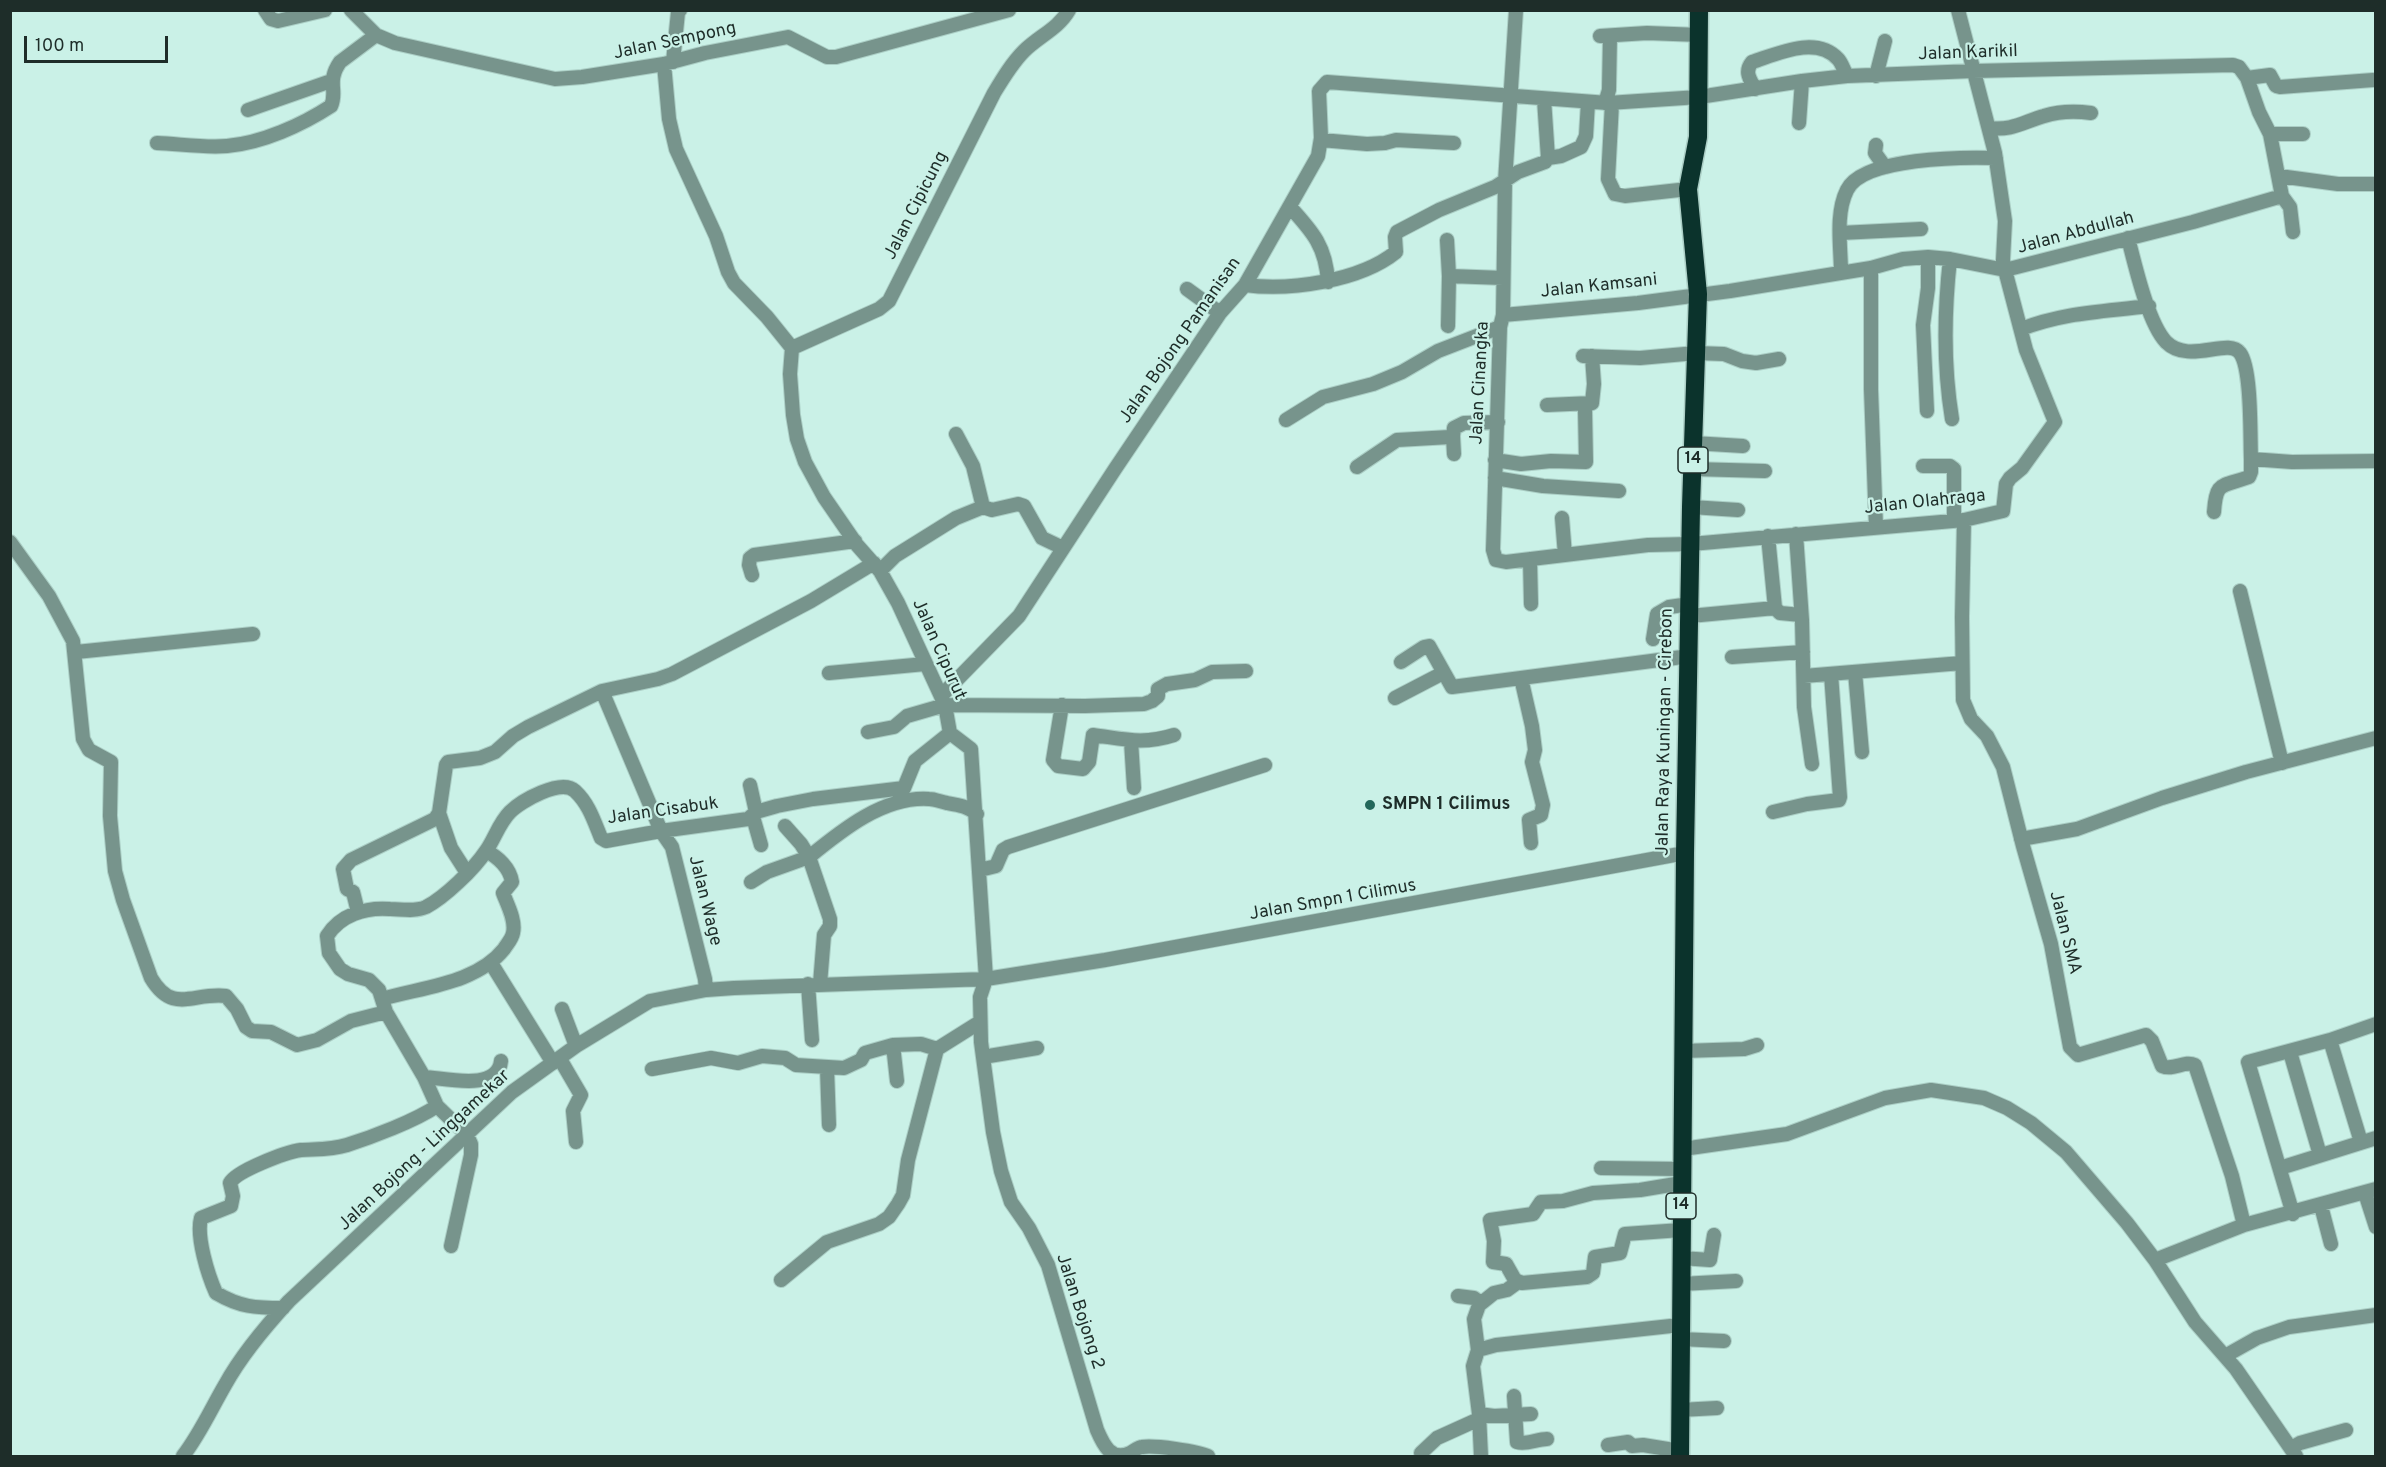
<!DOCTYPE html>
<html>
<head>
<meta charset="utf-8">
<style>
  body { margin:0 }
  #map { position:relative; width:2386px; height:1467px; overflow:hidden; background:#caf1e7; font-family:Overpass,sans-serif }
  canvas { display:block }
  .frame { position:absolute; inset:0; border:12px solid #1e2d29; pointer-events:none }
  .scale { position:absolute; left:24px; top:36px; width:144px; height:27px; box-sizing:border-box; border:3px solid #1e2d29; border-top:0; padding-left:8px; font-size:18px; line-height:21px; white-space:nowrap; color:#1e2d29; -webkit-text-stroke:4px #caf1e7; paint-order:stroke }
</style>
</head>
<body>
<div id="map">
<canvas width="2386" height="1467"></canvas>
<div class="frame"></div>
<div class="scale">100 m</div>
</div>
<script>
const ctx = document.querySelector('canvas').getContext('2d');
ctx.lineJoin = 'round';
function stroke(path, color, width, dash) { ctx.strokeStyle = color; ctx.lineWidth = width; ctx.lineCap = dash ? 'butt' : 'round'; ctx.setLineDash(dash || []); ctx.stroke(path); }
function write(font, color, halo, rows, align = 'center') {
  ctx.font = font + ' Overpass,sans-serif'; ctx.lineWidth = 4.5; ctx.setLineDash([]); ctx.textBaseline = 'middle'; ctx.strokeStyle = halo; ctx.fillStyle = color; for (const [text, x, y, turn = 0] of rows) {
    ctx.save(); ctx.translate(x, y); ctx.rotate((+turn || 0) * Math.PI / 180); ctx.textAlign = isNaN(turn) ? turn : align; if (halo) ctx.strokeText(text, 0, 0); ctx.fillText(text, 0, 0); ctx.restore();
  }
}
const minor = new Path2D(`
  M265,10L271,19L278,21L325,10
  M351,10L376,35L395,43L555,79L582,77L664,64L705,53L788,37L827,57H836L1009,10
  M1069,10C1058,29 1039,36 1024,51C1012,63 1003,78 994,93L889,301L879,309L792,348L790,374L793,415L797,439L805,462L824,497L857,545L880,571L898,603L945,705L950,733L971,749L986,979L980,997L981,1042L993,1132L1001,1171L1011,1202L1029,1228L1048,1265L1097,1430C1103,1444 1111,1462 1130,1453C1134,1451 1138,1447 1142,1447C1154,1445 1197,1451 1208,1456
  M1516,10L1505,182L1503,315L1500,327L1493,550L1496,560L1506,562L1648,545L1691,544L1964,520L2003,511L2006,484L2010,478L2022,468L2055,422L2026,350L2005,270L2003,260L2005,221L1995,153L1958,10
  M1600,36L1647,33L1700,35
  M673,62L678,12L680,10
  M664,64L669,119L676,149L716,236L728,272L734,283L767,317L792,348
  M1876,76L1885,41
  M2247,78L2270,75L2276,86L2280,87L2373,80
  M1755,89C1750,79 1744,72 1752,62C1777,54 1816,35 1838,59C1842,63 1844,71 1847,76
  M1544,99L1548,158
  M1605,103L1609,90L1610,36
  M1612,103L1608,179L1615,194L1625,196L1688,189
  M248,110L331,81
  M1799,123L1802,81
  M1989,128C2012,131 2023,122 2044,116C2060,111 2075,111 2091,113
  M2270,134H2303
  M1321,140L1367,144L1385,143L1396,140L1454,143
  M157,143C180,144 205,148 227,146C262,143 302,125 331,106C338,91 326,82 340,62L376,35
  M1876,145L1875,153L1885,167
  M2279,176L2338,184H2376
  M2282,196L2290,207L2293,232
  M1290,207C1313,232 1326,247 1328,282
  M1840,233L1921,229
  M2128,238C2135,265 2148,323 2166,342C2189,365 2228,337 2240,353C2252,369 2250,437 2251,459L2292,462L2376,461
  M1447,240L1449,276L1448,326
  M1950,259C1944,313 1943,364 1952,419
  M1871,268V389L1876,527
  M1841,273C1841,247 1835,214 1847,190C1863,157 1964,157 1996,158
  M1449,276L1503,278
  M1245,285C1290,291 1360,281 1396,252L1395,237L1397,232L1439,210L1495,187L1518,172L1545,162L1548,158L1561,156L1581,147L1586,136L1588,102
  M1187,289L1220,313
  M1503,315L1638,303L1730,291L1871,268L1903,259L1928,257L1950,259L2005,270L2193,222L2282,196
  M2021,329C2066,312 2102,312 2149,306
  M1583,356L1640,358L1696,353L1724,354L1742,361L1756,363L1779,359
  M1547,405L1592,403
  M1927,411L1923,325L1928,288V257
  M1286,420L1323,397L1373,384L1402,372L1438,351L1500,327
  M956,434L973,466L983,507
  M1453,436L1454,454
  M1693,443L1743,446
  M1495,460L1521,464L1551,461L1586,462L1585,409L1587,405L1592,403L1594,384L1592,356
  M1923,466H1950L1954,469V521
  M1357,467L1397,440L1450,437L1453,436L1454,428L1464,423L1498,422
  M1693,469L1765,471
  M1495,478L1543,486L1619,491
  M1691,507L1738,510
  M2214,512C2216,481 2221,487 2249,477L2251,472V459
  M1562,518L1565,555
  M1964,520L1962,617L1963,700L1971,719L1987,736L2003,767L2023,846L2051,944L2070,1047L2078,1055L2146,1035L2152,1041L2162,1066C2174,1071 2184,1060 2195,1065L2232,1176L2244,1225
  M1796,534L1802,620L1804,707L1812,764
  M1768,536L1775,608L1780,613L1801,615
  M10,542L49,596L73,641L83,739L89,750L111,762L110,816L115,871L123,900L151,978C173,1015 193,992 226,996L237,1009L246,1027L252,1031L271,1032L297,1045L317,1040L351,1021L386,1012
  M1530,559L1531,604
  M880,571L895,556L956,518L983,507L992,510L1018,504L1024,506L1042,538L1063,548
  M752,575L749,565L750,558L754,555L855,541
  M2240,591L2282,763
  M1690,616L1775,608
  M1653,639L1657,614L1669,607L1690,604
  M76,652L253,634
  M1732,657L1803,652
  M1401,662L1424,647L1429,646L1452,687L1521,678L1532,726L1535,750L1532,762L1543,805L1541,815L1529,820L1531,843
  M1855,672L1862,752
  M829,673L925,664
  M1804,676L1962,663
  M1521,678L1690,656
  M602,691L661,831L672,847L705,979L706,990
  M941,696L1019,616L1115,469L1220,313L1245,285L1318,156L1321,138L1319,91L1327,82L1608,103L1699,97L1802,81L1847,76L1973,71L2233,65L2239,67L2247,78L2259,112L2270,134L2282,196
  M1395,698L1443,673
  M1062,705L1053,760L1058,766L1083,769L1089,762L1093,735C1124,739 1143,745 1174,735
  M868,732L894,727L907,716L945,705L1085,706L1144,704L1152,701L1158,696V689L1167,684L1195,680L1212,672L1246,671
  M1131,741L1134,788
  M750,785L756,812
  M1773,812L1807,804L1839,800L1840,797L1831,674
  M439,813L451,848L467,873
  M753,817L761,845
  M2021,839L2077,829L2162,798L2246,772L2376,738
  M980,870L996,866L1003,850L1008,847L1265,765
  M751,882L767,872L809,857L801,844L785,826
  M358,912L353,892L347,889L343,869L351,860L435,819L439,813L446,765L448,762L480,758L495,752L513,736L528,727L602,691L658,679L672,674L811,601L874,563
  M491,963L553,1063
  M808,984L812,1040
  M820,984L824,935L830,926V919L809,857C842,830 884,796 929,799C935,799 941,802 947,803C961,806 964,805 977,814
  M382,999C422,987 476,984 504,949C507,944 512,939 513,933C516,920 507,904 503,893L512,882C510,868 498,857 486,851
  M562,1009L576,1046
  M2330,1040L2361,1142
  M1683,1051L1744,1049L1757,1045
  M2290,1052L2320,1155
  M983,1057L1037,1048
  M560,1059L581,1095L573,1111L576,1142
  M827,1068L829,1125
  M652,1069L711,1058L738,1063L762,1056L785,1058L796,1065L844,1068L861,1060L865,1053L893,1045
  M424,1077C445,1078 498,1092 501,1061
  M897,1081L893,1045L921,1044L937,1049L980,1022
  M1683,1149L1787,1134L1885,1098L1931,1090L1984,1098L2007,1108L2031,1123L2066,1152L2127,1223L2155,1260L2195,1322L2236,1369L2296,1456
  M1601,1168L1682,1169
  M2280,1168L2376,1138
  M2365,1193L2376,1227
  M2321,1206L2331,1244
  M2293,1214L2248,1062L2330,1040L2376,1024
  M1681,1230L1625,1234L1620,1253L1595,1257L1593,1273L1587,1277L1522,1283L1515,1280L1506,1264L1493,1262L1494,1241L1490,1220L1533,1214L1541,1202L1563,1201L1593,1193L1640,1190L1682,1183
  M451,1246L471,1155V1144L467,1135L437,1106L424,1077L386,1012L379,990L369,980L348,974L340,969L329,953L327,936C340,915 365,907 390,909C401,909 415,912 426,907C445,897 474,869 486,851C495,838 499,823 510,812C521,801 561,778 575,791C589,804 594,821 601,838L606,841L661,831L748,819L756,812L777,806L813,799L904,788L915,761L950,733
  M1681,1258L1710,1260L1714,1235
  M2155,1260L2244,1225L2376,1189
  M781,1280L827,1242L879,1224L889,1217L898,1204L903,1195L908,1160L937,1049
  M1681,1284L1736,1281
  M1458,1296L1474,1298L1478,1301L1479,1305L1474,1319L1478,1350
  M1479,1305L1494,1293L1507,1290L1518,1282
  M283,1308C255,1308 240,1307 216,1293C208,1275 196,1237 201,1218L231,1206L233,1196L230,1183C236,1171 286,1152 301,1150C316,1149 331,1150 347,1145C372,1137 415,1121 437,1106
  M1680,1339L1724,1341
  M2225,1356L2257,1338L2289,1327L2376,1315
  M1514,1396L1517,1442C1526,1445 1537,1439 1547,1439
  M1680,1410L1717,1408
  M1479,1414L1494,1416L1531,1414
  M1608,1445L1628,1442L1632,1446L1643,1445L1680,1451
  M2291,1448L2300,1443L2346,1430
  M1421,1453L1437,1438L1479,1419
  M183,1456C200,1434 211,1409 225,1385C242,1354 265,1327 289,1301L512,1092L576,1046L650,1001L706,990L734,988L986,979L1105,960L1685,853
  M1481,1456L1479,1414L1473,1366L1478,1350L1496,1345L1680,1325`);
const highway = new Path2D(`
  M1680,1456L1685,853L1691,507L1698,294L1688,189L1698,137L1699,10`);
stroke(minor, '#abcec5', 16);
stroke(highway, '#abcec5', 21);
stroke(minor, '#77948c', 14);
stroke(highway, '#0b332c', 18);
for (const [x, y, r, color] of [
  [1370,805,6,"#23685b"]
]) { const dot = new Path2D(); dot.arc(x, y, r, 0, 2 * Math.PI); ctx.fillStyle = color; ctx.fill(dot); stroke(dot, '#caf1e7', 2); }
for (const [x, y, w] of [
  [1693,460,30],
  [1681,1206,30]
]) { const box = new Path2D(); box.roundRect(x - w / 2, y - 13, w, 26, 4.5); ctx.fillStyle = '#caf1e7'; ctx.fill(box); stroke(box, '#1e2d29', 1.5); }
write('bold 16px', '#1e2d29', null, [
  ["14",1693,460],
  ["14",1681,1206]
]);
write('18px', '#1e2d29', '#caf1e7', [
  ["Jalan Sempong",675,42,-12],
  ["Jalan Karikil",1968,54,-2],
  ["Jalan Cipicung",917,206,-63],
  ["Jalan Abdullah",2076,234,-15],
  ["Jalan Kamsani",1599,287,-6],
  ["Jalan Bojong Pamanisan",1181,341,-55],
  ["Jalan Cinangka",1481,383,-87],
  ["Jalan Olahraga",1925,503,-6],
  ["Jalan Cipurut",938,650,66],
  ["Jalan Raya Kuningan - Cirebon",1666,732,-89],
  ["Jalan Cisabuk",663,812,-8],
  ["Jalan Wage",704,901,76],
  ["Jalan Smpn 1 Cilimus",1333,901,-10],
  ["Jalan SMA",2064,933,76],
  ["Jalan Bojong - Linggamekar",425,1151,-43],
  ["Jalan Bojong 2",1079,1312,72]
]);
write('bold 18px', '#1e2d29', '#caf1e7', [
  ["SMPN 1 Cilimus",1382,805]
], 'left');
</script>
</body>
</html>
